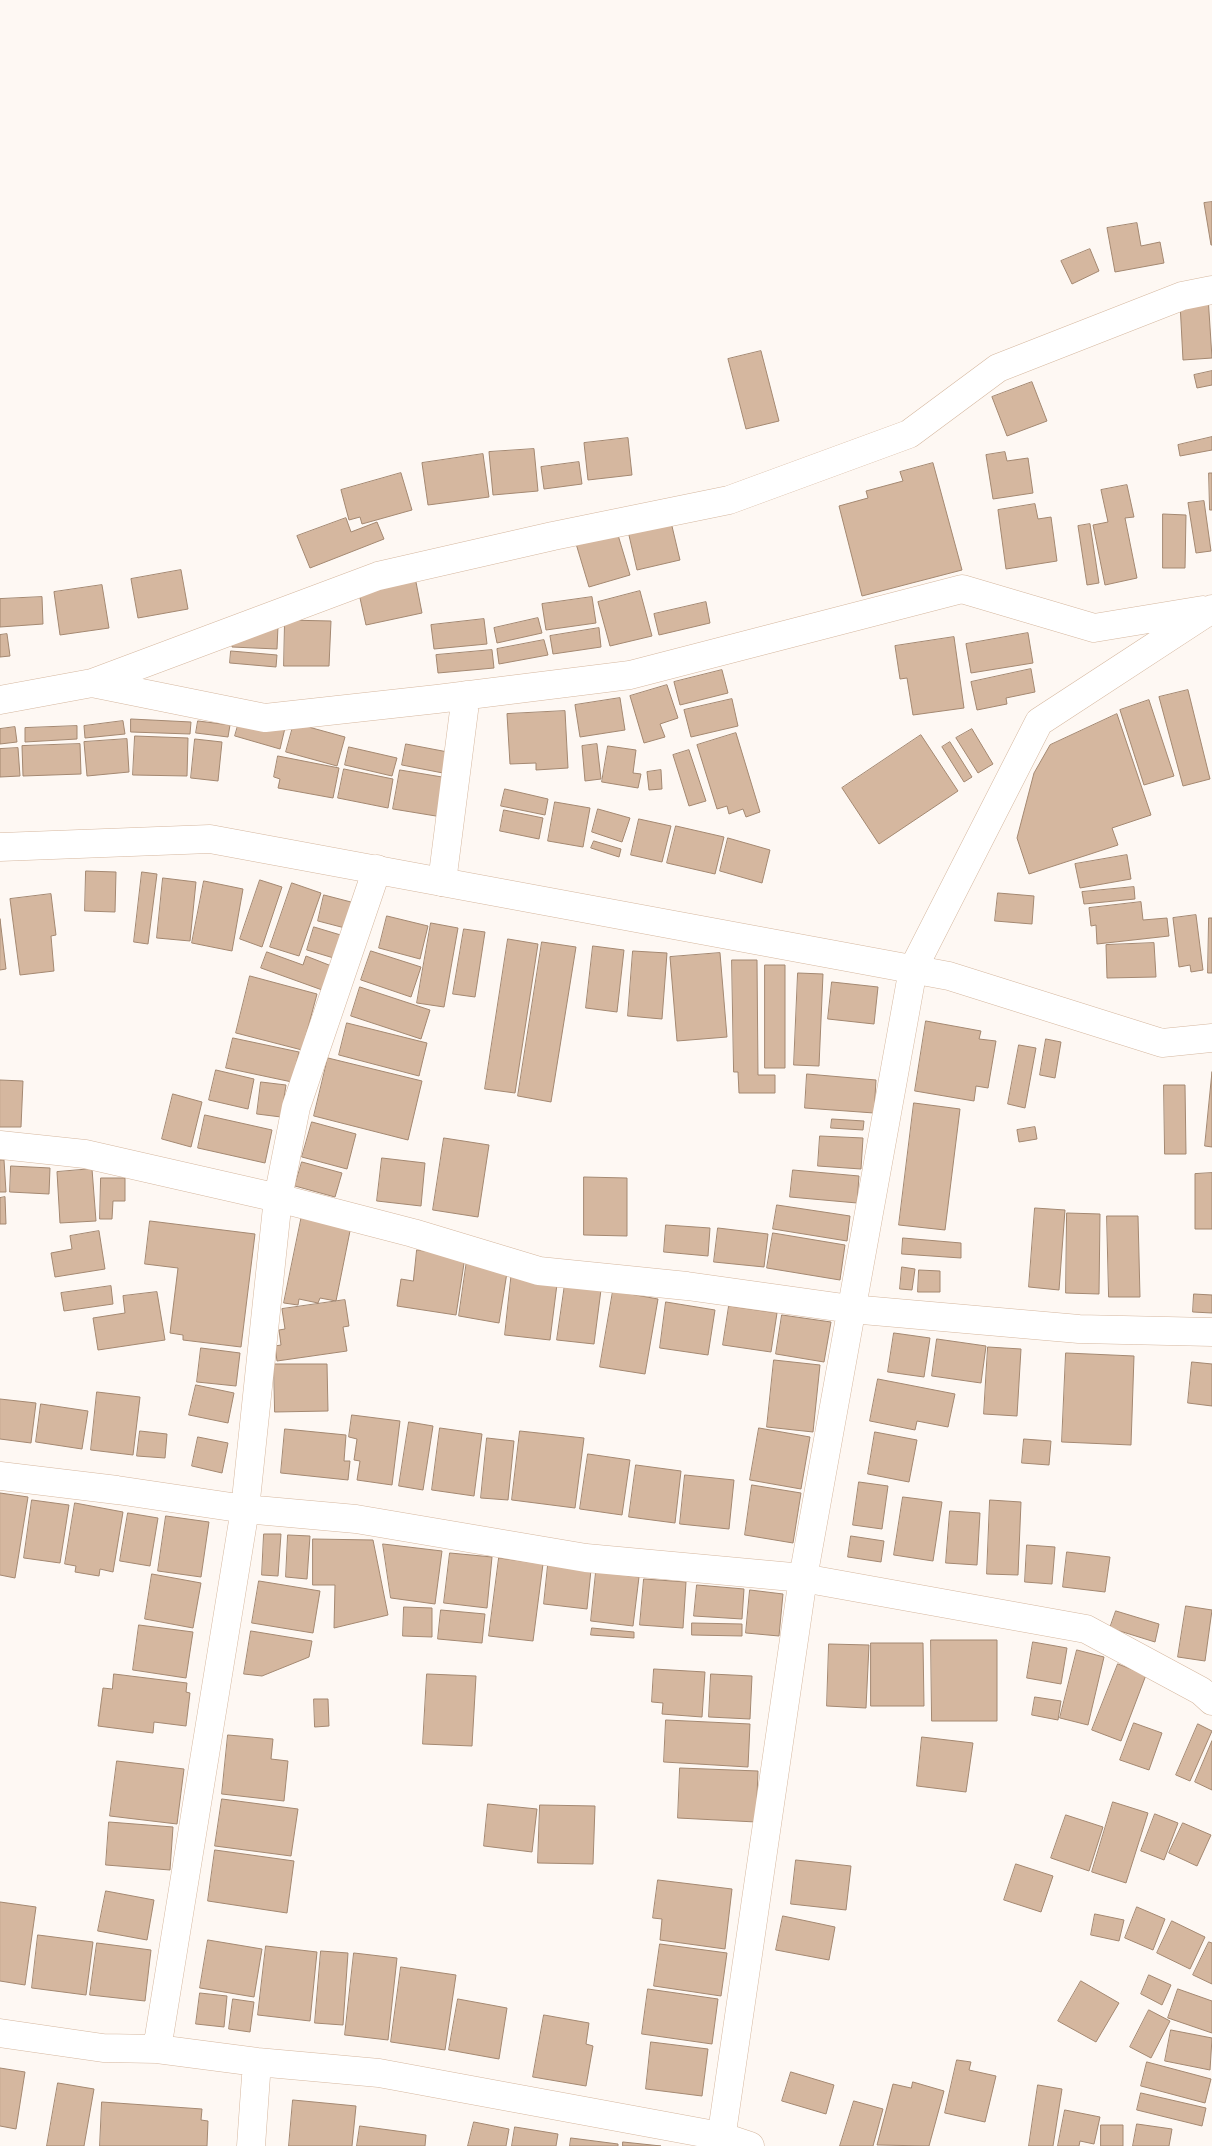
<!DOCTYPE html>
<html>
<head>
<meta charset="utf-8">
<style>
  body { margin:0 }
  canvas { display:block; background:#fef8f3 }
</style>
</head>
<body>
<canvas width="1212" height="2146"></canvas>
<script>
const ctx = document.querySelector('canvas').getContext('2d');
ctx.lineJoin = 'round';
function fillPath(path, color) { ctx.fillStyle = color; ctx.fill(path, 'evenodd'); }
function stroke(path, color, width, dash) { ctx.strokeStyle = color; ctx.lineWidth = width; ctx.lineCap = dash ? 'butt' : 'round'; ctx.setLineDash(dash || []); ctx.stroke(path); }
const building = new Path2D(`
  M1212,202V245H1211L1204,203Z
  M1137,223L1141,246L1160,242L1164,263L1115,272L1107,228Z
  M1090,249L1099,271L1072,284L1061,261Z
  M1208,296L1212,358L1183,360L1180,303Z
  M761,351L779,421L746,429L728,359Z
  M1212,371V385L1197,388L1194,375Z
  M1032,382L1047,421L1007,436L992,397Z
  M1212,437V450L1180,456L1178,445Z
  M628,438L632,475L588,480L584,443Z
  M534,449L538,491L493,495L489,452Z
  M1005,452L1007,461L1028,458L1033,493L993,499L986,455Z
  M483,454L489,497L428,505L422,463Z
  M579,462L582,484L544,489L541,467Z
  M933,463L962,570L862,596L839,506L868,498L866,491L903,481L900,472Z
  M401,473L412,510L362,524L360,517L349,520L341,490Z
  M1209,473H1212V510H1210Z
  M1127,485L1134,517L1125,518L1137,578L1105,585L1093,525L1108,522L1101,490Z
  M1204,501L1211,551L1196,553L1188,503Z
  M1035,504L1038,519L1051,517L1057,561L1006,569L998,510Z
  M1163,514L1186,515L1185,568H1163Z
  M346,518L351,532L377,522L384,539L310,568L297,536Z
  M671,522L680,560L637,570L628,531Z
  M1090,524L1099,583L1087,585L1078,526Z
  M615,525L630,575L589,587L574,537Z
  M181,570L188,609L138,618L131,579Z
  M415,577L422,613L366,625L358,589Z
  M102,585L109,628L60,635L54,592Z
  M640,591L652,636L610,646L598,602Z
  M42,597L43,624L0,627V599Z
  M592,597L596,623L546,630L542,604Z
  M706,602L710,623L659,635L654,614Z
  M538,618L542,633L497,643L494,628Z
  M484,619L487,644L434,649L431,625Z
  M285,620L331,621L329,666H284Z
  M278,626L277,649L232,647V630Z
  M599,628L601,647L553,654L550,636Z
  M1028,633L1033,663L971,673L966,644Z
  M7,634L10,656L0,657V635Z
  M954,637L964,708L913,715L907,678L900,679L895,646Z
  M544,640L548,655L499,664L497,649Z
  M492,650L494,668L438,673L436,655Z
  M231,651L277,655L276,667L230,663Z
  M1031,669L1035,692L1006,698L1007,704L977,710L971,682Z
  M722,670L728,693L680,705L674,682Z
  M667,685L678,718L660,724L665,737L644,743L630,696Z
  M1188,690L1210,779L1183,786L1159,697Z
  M620,698L625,730L580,737L575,705Z
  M732,699L738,726L691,737L684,710Z
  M1149,700L1174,776L1144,785L1120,710Z
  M565,711L568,768L536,770V763L510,764L507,714Z
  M1117,714L1151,815L1112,828L1118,845L1029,874L1017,838L1034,773L1050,745Z
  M241,715L285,728L280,749L235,736Z
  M131,719L191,722L190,734L131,732Z
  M123,721L125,734L85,738L84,726Z
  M198,721L230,725L228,737L196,733Z
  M294,723L345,737L337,766L286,752Z
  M77,726V739L25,742V728Z
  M15,727L17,742L0,744V729Z
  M972,729L993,764L978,773L956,738Z
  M736,733L760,812L746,817L743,809L729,814L727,806L717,809L697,745Z
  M921,735L958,791L879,844L842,788Z
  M135,736L188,738L187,776L133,775Z
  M127,739L129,772L87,776L84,742Z
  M195,739L222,742L218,781L191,778Z
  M950,742L972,777L964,782L942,747Z
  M80,744L81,774L23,776L22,746Z
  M406,744L453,753L448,774L402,765Z
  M597,744L601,779L585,781L582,746Z
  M608,746L636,750L633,773L641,774L638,788L602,782Z
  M349,747L397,758L392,776L345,765Z
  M18,748L20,776L0,777V749Z
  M689,750L706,801L689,806L673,755Z
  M278,756L339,768L333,798L278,788L280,779L274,777Z
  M344,769L393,779L388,808L338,798Z
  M400,770L448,778L442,817L393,809Z
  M661,770L662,789L649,790L647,772Z
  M505,789L548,799L545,815L501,806Z
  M555,802L590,808L583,847L548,841Z
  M598,809L630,818L622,842L592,832Z
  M504,810L543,818L539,839L500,831Z
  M639,819L671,826L662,862L631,855Z
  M676,826L724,837L715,874L667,863Z
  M728,838L770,850L762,883L720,871Z
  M594,841L621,849L619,857L591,848Z
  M1127,855L1131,879L1080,888L1075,864Z
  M86,871L116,872L115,912L85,911Z
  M142,872L157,874L148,944L134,942Z
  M163,878L196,882L190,941L157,938Z
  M260,880L282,887L262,947L240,939Z
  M204,881L243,889L232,951L192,943Z
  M292,883L321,893L299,956L270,947Z
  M1134,887L1135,899L1084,904L1082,892Z
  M998,893L1034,896L1032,924L995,921Z
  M51,894L56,935L51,936L54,971L20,975L10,899Z
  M324,895L351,902L345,928L318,921Z
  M1141,902L1143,920L1167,918L1169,936L1097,944L1096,925L1091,926L1089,908Z
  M1196,915L1203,970L1191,972L1190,965L1179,967L1173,918Z
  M387,916L428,926L420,959L379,948Z
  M1209,918H1212V973H1208Z
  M0,919L6,969L0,970Z
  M431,923L458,928L444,1007L417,1003Z
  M314,927L344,936L337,959L307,950Z
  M464,929L485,932L475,997L453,994Z
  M508,939L538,944L515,1093L485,1089Z
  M542,942L576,947L551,1102L518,1096Z
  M1154,943L1156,977L1107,978L1106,945Z
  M593,946L624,950L617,1012L586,1008Z
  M371,951L421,967L411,997L361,980Z
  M633,951L667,953L662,1019L628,1016Z
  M267,952L303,965L306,956L334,967L325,991L261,968Z
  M720,953L727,1037L677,1041L670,957Z
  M732,960H757L758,1075H775V1093H739L738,1072H734Z
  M765,965H785V1068H765Z
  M798,973L823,974L819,1066L794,1065Z
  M250,976L317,994L302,1050L236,1033Z
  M832,982L878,987L874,1024L828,1019Z
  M360,987L430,1010L421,1039L351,1016Z
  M926,1021L981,1031L979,1039L996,1041L988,1088L976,1086L974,1101L915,1091Z
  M347,1023L427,1043L419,1076L339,1055Z
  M233,1038L299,1052L292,1082L226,1068Z
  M1046,1039L1061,1042L1055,1078L1040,1075Z
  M1019,1045L1036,1048L1025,1108L1008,1104Z
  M328,1058L422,1081L408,1140L314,1116Z
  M216,1070L254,1079L248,1109L209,1100Z
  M1212,1072V1147L1205,1146Z
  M807,1074L876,1080L874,1113L805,1108Z
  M0,1080L23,1081L21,1127H0Z
  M261,1082L286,1085L281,1117L257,1114Z
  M1164,1085H1185L1186,1154H1165Z
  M173,1094L202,1102L191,1147L162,1139Z
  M914,1103L960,1109L945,1230L899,1225Z
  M205,1115L272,1130L265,1163L198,1148Z
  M832,1119L864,1121L863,1130L831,1128Z
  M312,1122L356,1134L347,1169L302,1157Z
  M1035,1127L1037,1139L1019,1142L1017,1130Z
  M820,1136L863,1138L861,1169L818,1166Z
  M444,1138L489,1145L478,1217L433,1210Z
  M382,1158L425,1163L421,1206L377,1201Z
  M0,1160H4L6,1192H0Z
  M302,1162L342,1173L335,1197L295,1186Z
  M11,1166L50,1168L49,1194L10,1192Z
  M92,1169L96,1221L60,1223L57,1172Z
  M793,1170L859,1176L857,1203L790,1197Z
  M1212,1173V1229H1195V1174Z
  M584,1177L627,1178V1236L584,1235Z
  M101,1178H125V1201H113L112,1219H100Z
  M5,1197L6,1224H0V1198Z
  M777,1205L850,1216L847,1241L773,1229Z
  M1035,1208L1065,1210L1059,1290L1029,1287Z
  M1067,1213L1100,1214L1099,1294L1066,1293Z
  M302,1215L351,1226L336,1301L320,1298L318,1303L299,1299L298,1305L284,1303Z
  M1107,1216H1138L1140,1297H1109Z
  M150,1221L255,1234L241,1347L183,1340V1335L170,1333L178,1268L145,1264Z
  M666,1225L710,1228L708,1256L664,1252Z
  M718,1228L768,1234L764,1267L714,1262Z
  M99,1231L105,1269L55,1277L51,1253L72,1249L70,1236Z
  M773,1233L845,1245L840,1280L767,1268Z
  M903,1238L961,1243V1258L902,1254Z
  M417,1250L465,1257L456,1315L397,1306L401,1279L413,1281Z
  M467,1260L508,1266L499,1323L459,1316Z
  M902,1267L915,1269L912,1290L900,1289Z
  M512,1270L558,1276L550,1340L505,1335Z
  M919,1270L940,1271V1292H918Z
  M566,1277L602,1282L594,1344L557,1340Z
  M111,1286L113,1304L64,1311L61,1293Z
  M613,1291L658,1299L645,1374L600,1367Z
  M157,1292L165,1340L98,1350L93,1318L125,1313L123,1296Z
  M1194,1294L1212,1295V1313L1193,1312Z
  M345,1300L349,1326L343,1327L347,1351L277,1361L275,1346L281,1345L279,1330L285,1329L282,1309Z
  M666,1302L715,1310L708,1355L660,1348Z
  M729,1306L777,1313L771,1352L723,1345Z
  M782,1315L831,1322L824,1362L776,1354Z
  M894,1333L930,1338L924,1377L888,1372Z
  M937,1339L986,1346L981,1383L932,1376Z
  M988,1347L1021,1349L1017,1416L984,1414Z
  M201,1348L240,1353L236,1386L197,1382Z
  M1066,1353L1134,1356L1131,1445L1062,1442Z
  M774,1360L820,1365L813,1432L767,1427Z
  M1192,1362L1212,1364V1406L1188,1403Z
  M274,1364H327L328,1411L275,1412Z
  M878,1379L955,1394L948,1427L917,1421L915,1430L870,1421Z
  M196,1385L234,1393L228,1423L189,1415Z
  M97,1392L140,1397L133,1455L91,1450Z
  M0,1399L36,1403L31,1443L0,1439Z
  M41,1404L88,1411L82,1449L36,1442Z
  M352,1415L400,1421L392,1485L357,1480L360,1461L354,1460L357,1439L349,1437Z
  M409,1422L433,1426L423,1490L399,1486Z
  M440,1428L482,1434L474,1496L432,1490Z
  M759,1428L810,1437L801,1489L750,1480Z
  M285,1429L346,1435L344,1461H350L348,1480L281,1473Z
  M140,1431L167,1434L165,1458L137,1456Z
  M520,1431L584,1438L575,1508L512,1500Z
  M875,1432L917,1440L909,1482L868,1474Z
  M198,1437L228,1443L222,1473L192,1466Z
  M487,1438L514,1441L508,1500L481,1498Z
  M1024,1439L1051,1441L1049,1465L1022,1463Z
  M588,1454L630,1460L622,1515L580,1509Z
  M636,1465L681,1471L675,1523L629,1517Z
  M685,1475L734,1480L729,1529L680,1524Z
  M859,1482L888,1486L882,1529L853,1525Z
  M752,1485L801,1493L793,1543L745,1535Z
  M0,1493L28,1497L15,1578L0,1575Z
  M903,1497L942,1502L933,1561L894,1555Z
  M32,1500L69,1505L60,1563L24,1558Z
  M990,1500L1021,1502L1018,1575L987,1574Z
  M75,1503L123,1512L113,1572L100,1569L99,1576L75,1572L76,1566L65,1564Z
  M950,1511L980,1513L977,1565L946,1563Z
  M128,1513L158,1518L150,1566L120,1561Z
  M166,1516L209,1522L201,1577L158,1571Z
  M264,1534H281L278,1576L262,1575Z
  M288,1535L310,1536L307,1579L286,1577Z
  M851,1536L884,1541L881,1562L848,1557Z
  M313,1539L373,1540L388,1615L334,1628L335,1585H313Z
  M383,1544L442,1551L435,1604L391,1598Z
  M1027,1545L1055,1547L1052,1584L1025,1582Z
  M1067,1552L1110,1557L1105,1592L1063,1587Z
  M450,1553L492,1557L487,1608L444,1603Z
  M499,1558L543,1564L533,1641L489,1636Z
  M548,1565L591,1570L587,1609L544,1604Z
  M596,1572L639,1577L633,1626L591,1621Z
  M152,1574L201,1583L193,1628L145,1619Z
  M644,1579L686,1582L683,1628L640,1625Z
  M259,1581L320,1591L313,1633L252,1623Z
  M697,1585L744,1589L742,1619L694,1616Z
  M750,1590L783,1594L779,1636L746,1633Z
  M1186,1606L1212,1610L1205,1661L1178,1657Z
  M404,1607L432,1608V1637L403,1636Z
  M441,1610L485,1614L482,1643L438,1639Z
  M1116,1611L1159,1624L1155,1642L1110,1628Z
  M692,1623L742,1624V1636L692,1635Z
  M139,1625L193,1632L186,1678L133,1670Z
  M592,1628L634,1632V1638L591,1635Z
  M251,1631L312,1641L309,1657L262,1676L244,1674Z
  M931,1640H997V1721H932Z
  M1033,1642L1067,1648L1061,1684L1027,1678Z
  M871,1643H923L924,1706H871Z
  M829,1644L869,1645L866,1708L827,1706Z
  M1077,1650L1104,1657L1088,1725L1060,1718Z
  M1118,1664L1146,1675L1121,1741L1092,1730Z
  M654,1669L705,1672L702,1717L662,1714L663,1703L652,1702Z
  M114,1674L187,1683L186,1692L190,1693L186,1726L154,1722L153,1733L98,1726L103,1688L112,1689Z
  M427,1674L476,1676L472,1746L423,1744Z
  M711,1674L752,1676L750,1719L709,1717Z
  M1035,1697L1061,1701L1058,1720L1032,1715Z
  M314,1699H328L329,1726L315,1727Z
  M666,1720L750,1724L748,1767L664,1762Z
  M1134,1723L1162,1733L1149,1770L1120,1760Z
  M1198,1724L1212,1731L1190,1781L1176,1775Z
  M228,1735L273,1739L271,1759L288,1761L284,1801L222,1794Z
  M922,1737L973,1743L966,1792L917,1786Z
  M1212,1741V1790L1195,1782Z
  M117,1761L184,1769L177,1824L110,1816Z
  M680,1768L758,1771L756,1822L678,1818Z
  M222,1799L298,1809L291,1856L215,1846Z
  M1113,1802L1148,1813L1126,1883L1092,1872Z
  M488,1804L537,1809L532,1852L484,1846Z
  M540,1805L595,1806L593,1864L538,1863Z
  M1155,1814L1178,1823L1164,1860L1141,1851Z
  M1066,1815L1103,1827L1089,1871L1051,1858Z
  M109,1822L173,1827L170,1870L106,1865Z
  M1183,1823L1211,1835L1197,1866L1169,1853Z
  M215,1850L294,1861L287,1913L208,1901Z
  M796,1860L851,1866L846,1910L791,1904Z
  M1016,1864L1053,1876L1041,1912L1004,1900Z
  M658,1880L732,1889L725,1949L660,1940L662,1919L653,1918Z
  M106,1891L154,1900L147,1940L98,1931Z
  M0,1902L36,1907L25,1985L0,1981Z
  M1137,1907L1165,1919L1153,1950L1125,1938Z
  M1095,1914L1124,1920L1119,1941L1091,1935Z
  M783,1916L835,1927L829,1960L776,1950Z
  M1172,1921L1205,1937L1190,1969L1157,1953Z
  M38,1935L93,1942L86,1995L32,1988Z
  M208,1940L262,1949L254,1997L200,1988Z
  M1209,1942L1212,1943V1984L1193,1975Z
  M97,1943L151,1950L145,2001L90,1995Z
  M660,1944L727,1953L721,1996L654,1986Z
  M266,1946L317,1952L310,2021L258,2015Z
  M321,1951L348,1953L343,2025L315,2023Z
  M354,1953L397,1958L388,2040L345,2035Z
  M401,1967L456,1975L445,2050L391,2042Z
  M1149,1975L1171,1985L1162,2005L1141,1994Z
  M1081,1981L1119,2003L1096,2042L1058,2021Z
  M648,1989L718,1999L712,2044L642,2034Z
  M1178,1989L1212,2001V2033L1168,2018Z
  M200,1993L227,1996L224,2027L196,2024Z
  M233,1999L254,2002L250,2032L229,2029Z
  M458,1999L507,2008L499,2059L449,2050Z
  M1149,2010L1170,2021L1151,2058L1130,2047Z
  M544,2015L589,2023L586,2044L593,2046L586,2086L533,2077Z
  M1171,2030L1212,2038L1210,2070L1165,2061Z
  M651,2042L708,2049L702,2096L646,2089Z
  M957,2060L971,2062L969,2070L996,2076L985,2122L945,2113Z
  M1147,2062L1211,2079L1205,2103L1141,2086Z
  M0,2068L25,2072L16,2129L0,2126Z
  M791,2072L834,2085L826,2114L782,2101Z
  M913,2082L944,2091L929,2146L877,2145L893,2084L911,2088Z
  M58,2083L94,2089L84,2146H47Z
  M1038,2085L1062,2089L1053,2146H1029Z
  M1141,2093L1206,2108L1202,2126L1137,2110Z
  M293,2100L356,2106L352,2146H289Z
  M854,2101L883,2109L873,2146H840Z
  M102,2102L202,2109L201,2120L208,2121L207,2146H100Z
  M1065,2110L1100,2117L1094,2144L1080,2141L1079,2146H1058Z
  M474,2122L509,2129L506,2146H468Z
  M1137,2124L1172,2129L1169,2146H1133Z
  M1101,2125H1123V2146H1101Z
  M360,2126L426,2135L425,2146H357Z
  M515,2127L558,2134L556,2146H512Z
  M571,2138L618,2144V2146H570Z
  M623,2142L661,2146H623Z`);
fillPath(building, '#d5b79f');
stroke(building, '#a48871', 1);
const minor = new Path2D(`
  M92,683L265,718L437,699L630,675L962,589L1094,628L1203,610
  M0,700L92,683L378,576L553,536L729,500L909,434L998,368L1182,296L1212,290
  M442,882L466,695
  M0,1145L85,1154L278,1198L413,1233L539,1271L687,1286L851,1309L1079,1329L1212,1332
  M0,1476L117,1490L245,1509L356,1519L586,1558L803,1578L1086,1629L1201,1691L1212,1701
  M0,2033L103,2048L157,2049L257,2062L379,2073L720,2136L750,2146
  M157,2049L245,1509L278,1198L296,1107L377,869
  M251,2146L257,2062
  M720,2146L803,1578L913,969L1039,722L1212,609`);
const tertiary = new Path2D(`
  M0,847L210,839L949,976L1162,1043L1212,1038`);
stroke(minor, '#d5b79f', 29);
stroke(tertiary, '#d5b79f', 29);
stroke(minor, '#fff', 28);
stroke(tertiary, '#fff', 28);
</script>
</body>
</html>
